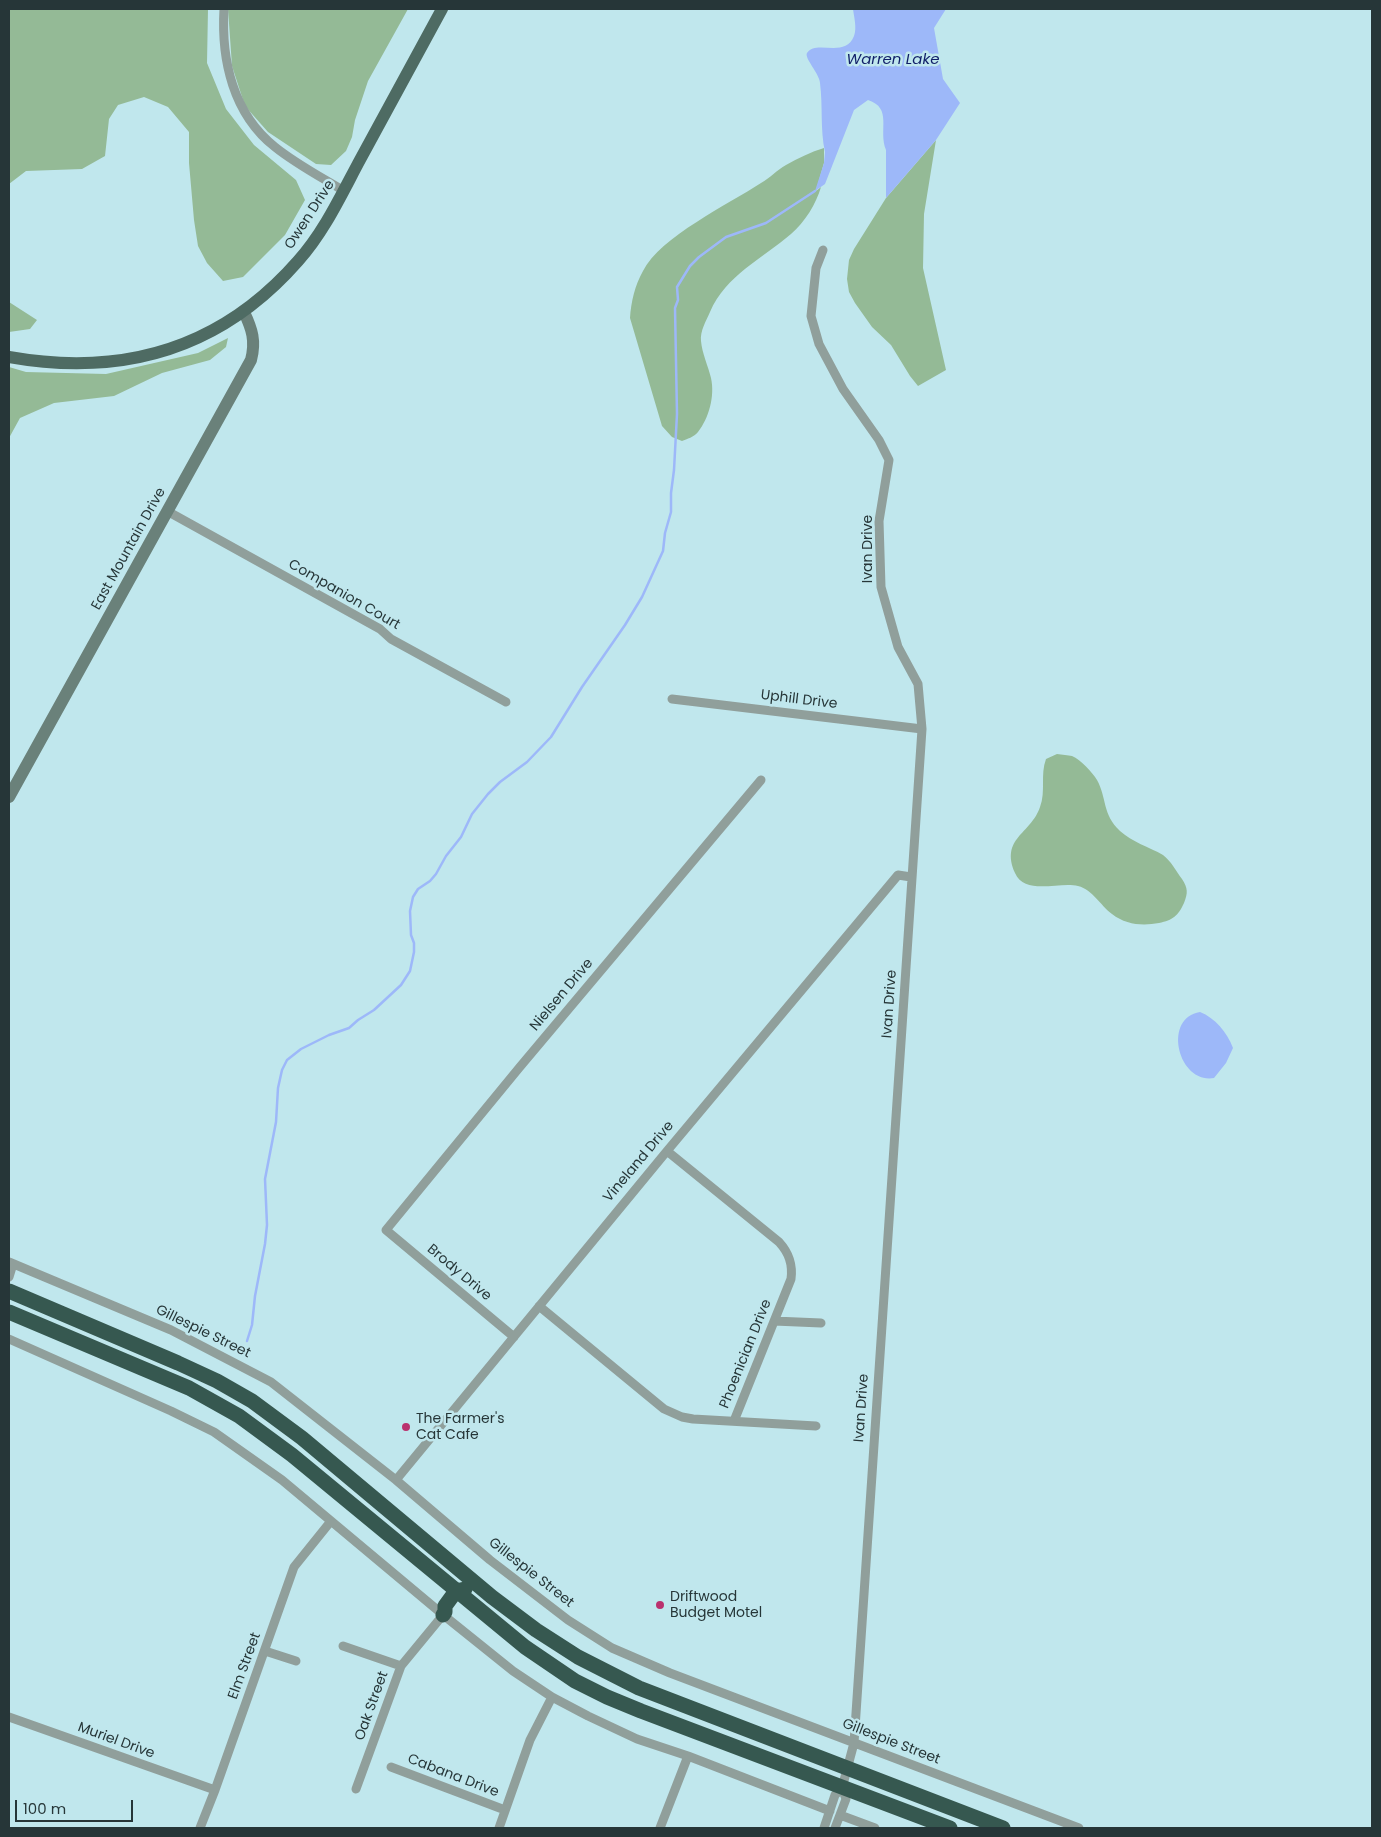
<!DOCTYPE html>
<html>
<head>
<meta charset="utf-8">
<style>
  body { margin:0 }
  #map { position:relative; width:1381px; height:1837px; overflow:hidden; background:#c0e7ed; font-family:Poppins,sans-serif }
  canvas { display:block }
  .frame { position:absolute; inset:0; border:10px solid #263638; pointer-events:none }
  .scale { position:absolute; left:15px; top:1800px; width:118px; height:22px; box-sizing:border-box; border:2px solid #263638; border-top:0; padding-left:6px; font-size:15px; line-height:18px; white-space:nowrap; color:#263638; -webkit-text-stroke:4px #c0e7ed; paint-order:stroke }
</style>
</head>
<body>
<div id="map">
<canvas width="1381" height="1837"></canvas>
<div class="frame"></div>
<div class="scale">100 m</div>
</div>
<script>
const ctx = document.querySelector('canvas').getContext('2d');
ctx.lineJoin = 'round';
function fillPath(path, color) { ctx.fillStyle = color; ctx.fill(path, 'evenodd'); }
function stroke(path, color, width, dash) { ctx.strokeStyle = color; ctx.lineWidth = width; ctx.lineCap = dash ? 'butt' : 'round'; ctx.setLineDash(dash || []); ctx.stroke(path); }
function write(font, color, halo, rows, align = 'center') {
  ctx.font = font + ' Poppins,sans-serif'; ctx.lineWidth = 5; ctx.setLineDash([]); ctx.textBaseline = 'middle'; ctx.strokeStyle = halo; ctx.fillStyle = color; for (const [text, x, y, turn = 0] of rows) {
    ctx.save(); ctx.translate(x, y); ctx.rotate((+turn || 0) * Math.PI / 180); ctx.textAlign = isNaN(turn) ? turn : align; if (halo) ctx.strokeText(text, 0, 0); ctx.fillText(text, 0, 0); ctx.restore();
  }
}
fillPath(new Path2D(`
  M9,9H208L207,63L226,109L254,145L296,180L305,200L285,235L243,277L223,281L207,263L198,246L194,220L189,163V132L168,107L144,97L118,105L109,119L105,156L82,169L26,171L9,184Z
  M228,9H408L368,81L355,120L352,137L346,151L331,165L316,164L268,132L245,106L232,66Z
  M936,140L924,214L923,268L946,370L918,386L910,376L891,345L872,327L855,303L849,292L847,279L849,260L854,249L886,198Z
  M824,148V163L816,191L821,187C816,204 805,222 791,234C762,259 726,275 710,312C706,321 700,331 701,341C702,353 708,366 711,378C715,396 709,418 698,432C694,437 687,439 682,441L672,437L662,426L630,318C631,302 635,285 643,271C660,237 729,204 761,183C770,178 777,170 786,165C798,158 811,152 824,148Z
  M9,302L37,320L30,329L9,332Z
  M228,338L226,347L210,360L162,373L114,396L54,403L20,418L9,438V367L26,372L106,374L198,353Z
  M1057,754C1062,755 1068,755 1072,756C1081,760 1092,772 1097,780C1107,798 1102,814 1120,831C1132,842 1149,847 1163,855C1171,861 1176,871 1182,879C1188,888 1188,893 1184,903C1178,916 1173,920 1159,923C1143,926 1126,925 1112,914C1100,905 1093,890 1078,886C1060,881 1025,896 1015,873C1000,838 1031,834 1040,807C1046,791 1040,775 1046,759Z`), '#94ba96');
fillPath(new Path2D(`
  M853,9H946L934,28L943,79L960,103L936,140L886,198V150C878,130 893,108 868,100L854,110L825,184L815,191L824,163L825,152C820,129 823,106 820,83C819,73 804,58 807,53C816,39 845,59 854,36C857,28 854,17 853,9Z
  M1200,1012C1215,1018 1227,1032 1233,1048L1226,1063L1214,1078C1178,1084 1162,1018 1200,1012Z`), '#9db8f9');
stroke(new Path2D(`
  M247,1341L252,1325L255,1296L265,1244L267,1225L265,1179L276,1122L278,1088L282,1070L287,1060L301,1049L329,1035L349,1028L358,1020L374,1010L401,985L410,971L414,952V943L411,935L410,911L413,897L418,889L430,881L436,874L446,856L461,837L472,814L488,794L500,782L527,762L551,737L582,687L625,625L642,597L663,551L665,533L671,512V493L674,470L677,414L675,308L678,300L677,287L690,266L699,257L726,237L766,223L815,191`), '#9db8f9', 2.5);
stroke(new Path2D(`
  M224,9C221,60 233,114 275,147C296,164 321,177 344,191
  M823,250L816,268L811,316L819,344L843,389L879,440L889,460L879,521L881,587L898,647L918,684L922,729L854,1743L842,1788L835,1795L824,1828
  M167,511L380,629L391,639L506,702
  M672,699L922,729
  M667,1151L779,1242C789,1253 793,1264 791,1279L734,1421
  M9,1262L171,1330L271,1382L396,1480L490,1560L568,1620L612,1648L670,1673L1079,1828
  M9,1277L13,1264
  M539,1306L664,1409L682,1417L693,1419L816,1426
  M774,1321L821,1323
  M514,1337L386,1230L519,1068L761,780
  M9,1339L171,1411L214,1432L282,1480L447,1618L513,1671L552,1697L588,1716L637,1739L688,1756L830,1811
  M396,1480L667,1151L898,875L911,877
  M343,1646L401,1666
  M265,1651L296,1661
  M9,1717L215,1790
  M391,1767L505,1810
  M356,1789L401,1666L443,1615
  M840,1815L875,1828
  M200,1828L215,1790L294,1567L331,1521
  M499,1828L530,1740L552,1697
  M660,1828L688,1756
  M835,1828L846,1799L842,1788`), '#909f9b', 9);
stroke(new Path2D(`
  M9,797L251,360C256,341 252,329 244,312`), '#6a817a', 12);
stroke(new Path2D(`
  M9,357C122,377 221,349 298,261C325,231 342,193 361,158C388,108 415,59 442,9`), '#4e6b63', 12);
stroke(new Path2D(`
  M9,1291L178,1363L217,1381L252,1401L302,1438L492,1597L536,1630L578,1657L639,1688L1003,1828
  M9,1312L189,1388L239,1416L292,1455L525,1647L575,1681L607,1697L641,1711L950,1828
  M443,1615L445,1612V1606L456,1591L465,1589`), '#365850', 15);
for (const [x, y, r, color] of [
  [406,1427,5,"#ba316e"],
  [660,1605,5,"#ba316e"]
]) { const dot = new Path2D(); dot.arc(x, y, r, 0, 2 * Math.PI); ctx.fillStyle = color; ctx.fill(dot); stroke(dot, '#c0e7ed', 2); }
write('14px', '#263638', '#c0e7ed', [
  ["Owen Drive",310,215,-57],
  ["East Mountain Drive",129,549,-61],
  ["Ivan Drive",868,549,-90],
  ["Companion Court",344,595,30],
  ["Uphill Drive",799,700,7],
  ["Nielsen Drive",562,995,-50],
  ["Ivan Drive",890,1004,-86],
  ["Vineland Drive",639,1162,-50],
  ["Brody Drive",459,1273,40],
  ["Gillespie Street",203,1332,26],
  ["Phoenician Drive",746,1354,-68],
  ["Ivan Drive",862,1408,-86],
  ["Gillespie Street",531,1573,38],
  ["Elm Street",245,1666,-70],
  ["Oak Street",372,1706,-70],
  ["Muriel Drive",116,1741,20],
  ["Gillespie Street",891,1742,21],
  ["Cabana Drive",453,1776,21]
]);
write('14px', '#263638', '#c0e7ed', [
  ["The Farmer's",416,1419],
  ["Cat Cafe",416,1435],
  ["Driftwood",670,1597],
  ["Budget Motel",670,1613]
], 'left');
write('italic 15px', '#0f1e68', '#c0e7ed', [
  ["Warren Lake",893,60]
]);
</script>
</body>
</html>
